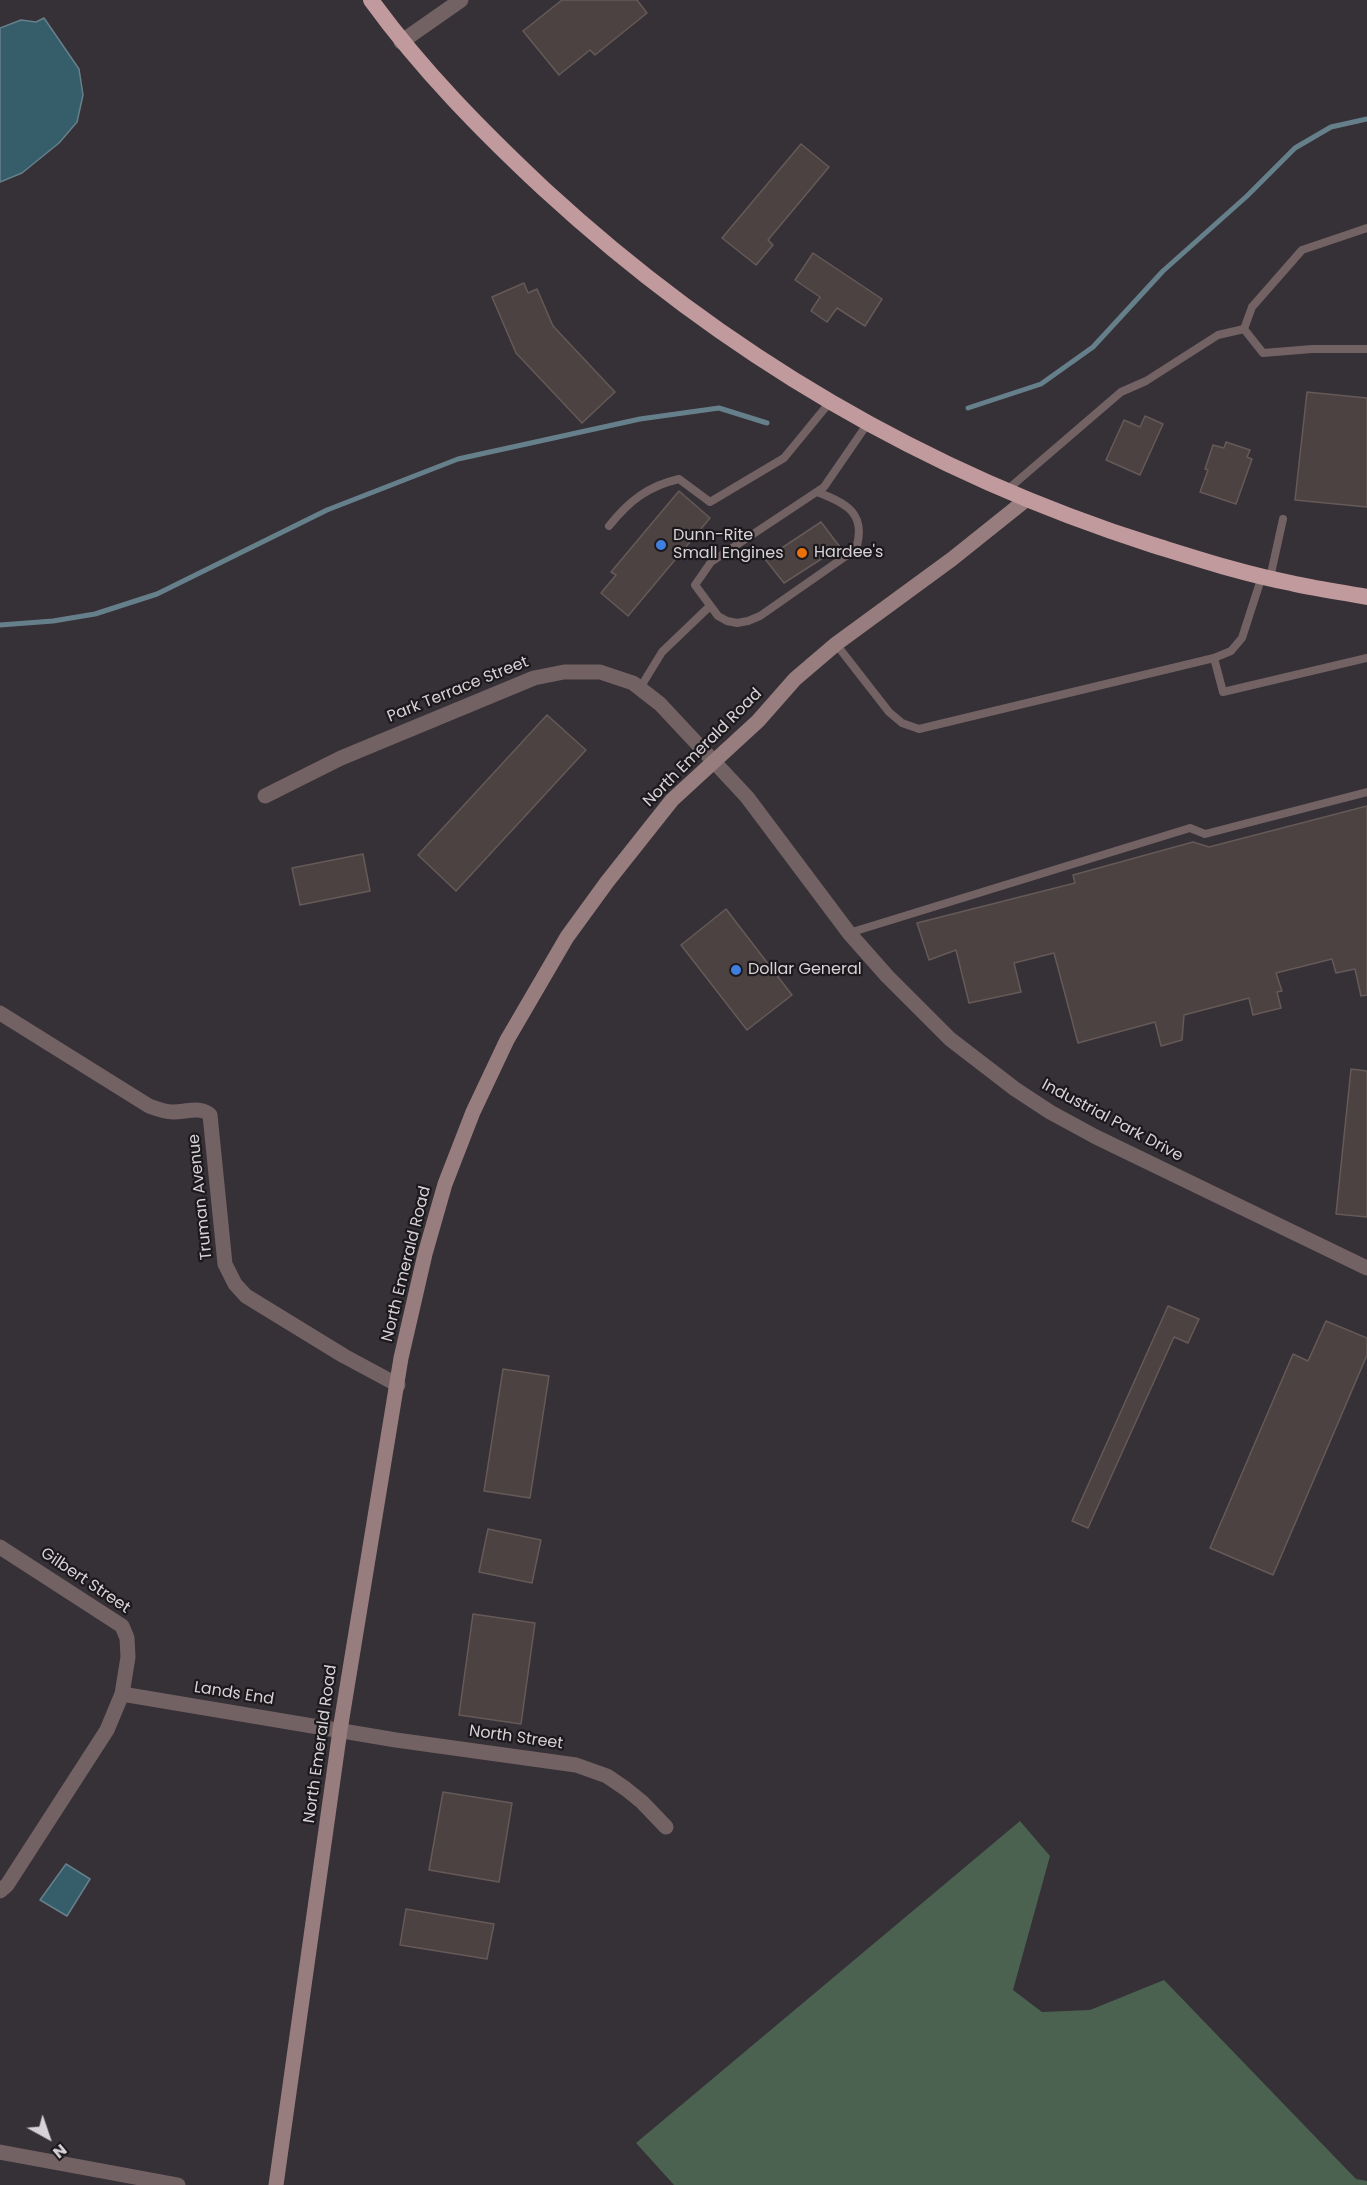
<!DOCTYPE html>
<html>
<head>
<meta charset="utf-8">
<style>
  body { margin:0 }
  #map { position:relative; width:1367px; height:2185px; overflow:hidden; background:#363037; font-family:Poppins,sans-serif }
  canvas { display:block }
  .north { position:absolute; left:18px; top:2107px; width:60px; height:60px; -webkit-text-stroke:4px #1c191c; paint-order:stroke; rotate:140deg; font-size:16px; font-weight:700; line-height:24px; text-align:center; color:#d6d2d7 }
  .north::after { content:''; display:block; margin:auto; width:21px; height:27px; background:#d6d2d7; clip-path:polygon(50% 0,100% 100%,50% 72%,0 100%) }
</style>
</head>
<body>
<div id="map">
<canvas width="1367" height="2185"></canvas>
<div class="north">N</div>
</div>
<script>
const ctx = document.querySelector('canvas').getContext('2d');
ctx.lineJoin = 'round';
function fillPath(path, color) { ctx.fillStyle = color; ctx.fill(path, 'evenodd'); }
function stroke(path, color, width, dash) { ctx.strokeStyle = color; ctx.lineWidth = width; ctx.lineCap = dash ? 'butt' : 'round'; ctx.setLineDash(dash || []); ctx.stroke(path); }
function write(font, color, halo, rows, align = 'center') {
  ctx.font = font + ' Poppins,sans-serif'; ctx.lineWidth = 4.5; ctx.setLineDash([]); ctx.textBaseline = 'middle'; ctx.strokeStyle = halo; ctx.fillStyle = color; for (const [text, x, y, turn = 0] of rows) {
    ctx.save(); ctx.translate(x, y); ctx.rotate((+turn || 0) * Math.PI / 180); ctx.textAlign = isNaN(turn) ? turn : align; if (halo) ctx.strokeText(text, 0, 0); ctx.fillText(text, 0, 0); ctx.restore();
  }
}
fillPath(new Path2D(`
  M1020,1821L1050,1856L1013,1990L1042,2012L1090,2010L1164,1980L1356,2179L1367,2181V2185H674L636,2143Z`), '#4b6251');
const water = new Path2D(`
  M44,18L79,69L83,95L77,122L59,143L22,173L0,182V28L21,20L36,22Z
  M66,1864L90,1879L67,1916L40,1900Z`);
fillPath(water, '#365d6a');
stroke(water, '#66808b', 1.5);
stroke(new Path2D(`
  M968,408L1041,384L1093,347L1163,271L1247,196L1295,148L1331,127L1367,119
  M0,625L53,621L95,614L157,594L327,510L458,459L640,419L719,408L767,423`), '#66808b', 5);
const building = new Path2D(`
  M562,0H637L647,13L595,55L590,50L559,75L523,31Z
  M801,144L829,167L768,240L773,245L756,265L722,238Z
  M813,253L882,299L865,326L837,308L827,322L811,311L820,297L795,280Z
  M524,283L528,293L537,289L553,326L615,392L582,423L516,353L492,297Z
  M1307,392L1367,398V507L1295,500Z
  M1145,416L1163,424L1140,475L1106,460L1124,420L1140,427Z
  M1226,442L1250,450L1247,457L1252,459L1236,504L1200,492L1208,470L1205,469L1213,445L1224,448Z
  M679,491L710,518L628,616L601,593L616,575L611,572Z
  M821,522L840,547L784,583L765,559Z
  M547,715L586,750L456,891L418,855Z
  M1367,806V995L1361,996L1355,969L1336,973L1332,959L1276,973L1282,991L1277,992L1281,1008L1253,1015L1249,998L1184,1015L1182,1040L1161,1046L1155,1022L1078,1043L1054,953L1014,963L1021,992L969,1003L956,950L929,960L917,923L1075,883L1073,875L1193,842L1209,847Z
  M363,854L370,891L300,905L292,868Z
  M726,909L792,995L747,1030L681,945Z
  M1351,1069L1367,1071V1217L1336,1214Z
  M1168,1306L1199,1319L1188,1343L1174,1337L1088,1528L1072,1521Z
  M1326,1321L1367,1338V1355L1273,1575L1210,1548L1293,1354L1308,1361Z
  M503,1369L549,1376L530,1498L484,1491Z
  M488,1529L541,1540L532,1583L479,1572Z
  M473,1614L535,1623L521,1724L459,1715Z
  M443,1792L512,1803L499,1882L429,1870Z
  M406,1909L494,1924L487,1959L400,1945Z`);
fillPath(building, '#4c4241');
stroke(building, '#655a58', 1.5);
stroke(new Path2D(`
  M1367,228L1302,250L1252,307L1244,329L1263,353L1312,349H1367
  M1007,490L1121,392L1146,381L1218,335L1244,329
  M817,492C846,503 867,513 856,549L760,616L748,621L737,623L727,621L718,616L695,585L711,562L824,487L868,423
  M609,526C629,501 648,486 679,479L710,502L784,458L830,402
  M1270,578L1283,519
  M836,644L889,712L902,723L919,729L1214,658L1223,692L1367,658
  M1214,658L1231,651L1242,638L1262,576
  M640,688L662,652L710,606
  M849,933L1190,828L1205,834L1367,792`), '#736263', 8);
stroke(new Path2D(`
  M401,42L461,0
  M265,796L341,758L534,678L564,672H600L633,683L660,704L747,797L849,933L887,976L950,1039L1015,1089L1050,1112L1096,1137L1367,1268
  M0,1013L149,1106C157,1109 165,1112 173,1112C186,1112 201,1106 210,1115L225,1264L235,1284L246,1296L344,1356L398,1385
  M0,1547L122,1626L127,1638L128,1657L122,1694L107,1730L7,1885L0,1891
  M122,1694L396,1740L576,1765L607,1776L626,1789L642,1802L666,1827
  M0,2152L178,2185`), '#736263', 15);
stroke(new Path2D(`
  M276,2185L340,1730L401,1358L425,1254L445,1184L473,1112L507,1040L567,937L607,882L672,800L758,721L795,679L836,644L952,559L1027,499`), '#977d7e', 15);
stroke(new Path2D(`
  M371,0C421,69 481,130 544,189C721,352 923,472 1153,545C1198,559 1244,574 1291,583C1316,589 1342,592 1367,597`), '#c09a9c', 16);
for (const [x, y, r, color] of [
  [661,545,6,"#3f7fe0"],
  [802,553,6,"#e8710a"],
  [736,970,6,"#3f7fe0"]
]) { const dot = new Path2D(); dot.arc(x, y, r, 0, 2 * Math.PI); ctx.fillStyle = color; ctx.fill(dot); stroke(dot, '#1c191c', 2); }
write('16px', '#d6d2d7', '#1c191c', [
  ["Dunn-Rite",673,536],
  ["Small Engines",673,554],
  ["Hardee's",814,553],
  ["Dollar General",748,970]
], 'left');
write('16px', '#d6d2d7', '#1c191c', [
  ["Park Terrace Street",458,690,-22],
  ["North Emerald Road",703,748,-45],
  ["Industrial Park Drive",1112,1121,28],
  ["Truman Avenue",201,1197,-96],
  ["North Emerald Road",407,1264,-76],
  ["Gilbert Street",85,1581,34],
  ["Lands End",234,1694,9],
  ["North Street",516,1738,8],
  ["North Emerald Road",321,1744,-82]
]);
</script>
</body>
</html>
